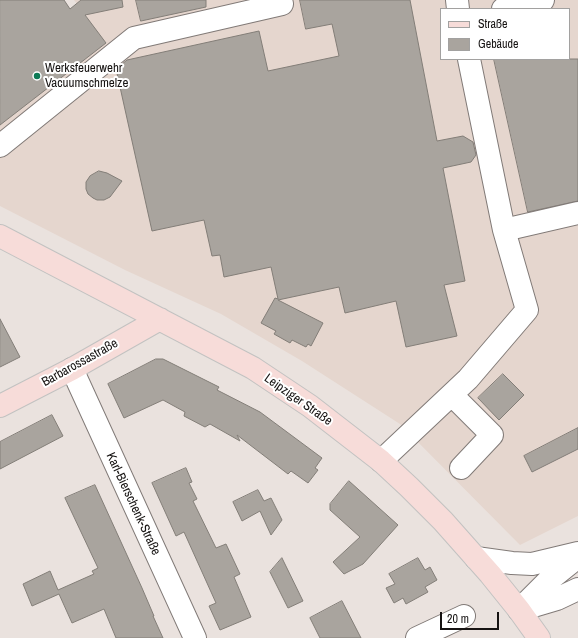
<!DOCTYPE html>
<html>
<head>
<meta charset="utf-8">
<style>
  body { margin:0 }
  #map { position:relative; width:578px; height:638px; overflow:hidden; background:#eae2de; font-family:"Archivo Narrow",sans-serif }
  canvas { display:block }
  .legend { position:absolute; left:440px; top:8px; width:130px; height:52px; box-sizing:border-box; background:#fff; border:1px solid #a2a1a0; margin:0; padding:5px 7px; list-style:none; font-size:12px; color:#161312 }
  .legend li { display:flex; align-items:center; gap:8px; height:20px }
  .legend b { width:20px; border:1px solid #a2a1a0 }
  .scale { position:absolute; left:440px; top:612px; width:59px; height:18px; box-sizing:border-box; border:2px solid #161312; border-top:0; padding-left:5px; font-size:12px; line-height:14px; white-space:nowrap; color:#161312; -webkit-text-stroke:3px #fff; paint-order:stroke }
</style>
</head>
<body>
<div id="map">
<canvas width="578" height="638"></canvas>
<ul class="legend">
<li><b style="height:5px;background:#f7dcd9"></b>Straße</li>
<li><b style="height:11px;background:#a9a49e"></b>Gebäude</li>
</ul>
<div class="scale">20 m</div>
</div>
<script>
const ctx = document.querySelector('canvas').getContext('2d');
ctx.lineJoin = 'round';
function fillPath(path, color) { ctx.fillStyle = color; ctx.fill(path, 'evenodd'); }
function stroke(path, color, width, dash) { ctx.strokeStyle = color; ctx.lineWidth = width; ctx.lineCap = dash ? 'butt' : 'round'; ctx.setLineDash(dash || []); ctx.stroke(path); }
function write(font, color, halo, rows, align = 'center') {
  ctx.font = font + ' "Archivo Narrow",sans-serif'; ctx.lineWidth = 4; ctx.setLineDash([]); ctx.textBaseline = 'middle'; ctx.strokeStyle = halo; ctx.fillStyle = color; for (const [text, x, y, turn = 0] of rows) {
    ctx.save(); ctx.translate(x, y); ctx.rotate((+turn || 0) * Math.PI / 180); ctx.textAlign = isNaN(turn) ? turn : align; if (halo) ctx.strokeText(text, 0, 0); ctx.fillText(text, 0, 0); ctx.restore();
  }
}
fillPath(new Path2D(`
  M74,0H578V516L520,545L400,424L302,361L221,314L125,270L0,206V85L87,17ZM441,9H569V59H441Z`), '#e5d6ce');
const building = new Path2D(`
  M0,0H64L70,9L81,0H122L123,7L85,15L106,43L0,125Z
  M136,0H206V7L141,21Z
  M300,0H410L437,141L463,136L473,142L476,155L471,162L443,168L465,281L444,285L457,336L406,347L396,301L345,313L339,287L278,300L323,323L311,346L308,344L306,347L292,340L290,343L274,334L276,331L261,323L275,298L278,299L271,267L224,277L220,255L212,256L204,220L152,231L116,69L127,60L259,31L268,71L339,56L332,24L306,29Z
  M494,59H578V201L528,212Z
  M99,171L107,173L122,181L110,197L104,200H97L93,198L88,194L86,189V182L90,176Z
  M0,319L20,357L0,367Z
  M156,359H163L219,387L217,390L260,412L322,458L315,468L318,470L308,483L291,471L288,474L237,435L240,441L210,424L205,427L184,416L185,412L163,400L124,418L108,384Z
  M503,374L524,395L499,420L478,398Z
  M52,415L63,436L0,469V442Z
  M578,428V449L532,472L524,456Z
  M186,468L192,482L189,483L197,499L193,501L216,548L226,544L240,574L234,577L251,617L220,630L209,606L216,603L184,532L176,536L152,483Z
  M349,481L398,525L363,564L344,574L333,562L360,537L330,510V504Z
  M95,485L142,588L154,616H153L163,638H116L104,609L72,623L59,594L32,606L23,584L50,571L58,590L94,574L92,571L98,568L65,498Z
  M258,490L264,501L271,498L282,520L271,535L260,511L242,521L233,502Z
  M282,558L303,601L288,608L270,572Z
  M418,558L425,570L430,567L437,580L425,587L428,592L406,604L403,598L394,603L386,588L395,584L389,574Z
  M342,601L361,638H320L310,618Z`);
fillPath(building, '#a9a49e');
stroke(building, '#837e78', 1);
const minor = new Path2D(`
  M457,0L458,9
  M503,9L543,0
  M469,59L504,230L578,213
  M0,146L134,38L282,4L281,0
  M72,369L195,638
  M452,395L492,435L461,468
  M381,461L468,379L527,310L504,230
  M476,558L512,563L532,564L578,553
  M519,610L548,581L578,557
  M520,610L557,599L578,589
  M417,638L464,616`);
const major = new Path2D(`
  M0,236L253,368L310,406L381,461L409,487L443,521L490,574L519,610L539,638
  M0,406L72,369L160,319`);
stroke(minor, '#817a77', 24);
stroke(major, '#c2c2c1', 24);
stroke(minor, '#fff', 22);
stroke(major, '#f7dcd9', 22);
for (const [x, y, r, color] of [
  [37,76,4,"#0d7a55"]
]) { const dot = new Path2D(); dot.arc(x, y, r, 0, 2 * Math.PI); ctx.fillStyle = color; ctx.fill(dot); stroke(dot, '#fff', 1.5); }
write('13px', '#161312', '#fff', [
  ["Werksfeuerwehr",45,69],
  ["Vacuumschmelze",45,84]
], 'left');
write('13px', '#161312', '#fff', [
  ["Barbarossastraße",80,363,-29],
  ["Leipziger Straße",298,400,35],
  ["Karl-Bierschenk-Straße",133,504,65]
]);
</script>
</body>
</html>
